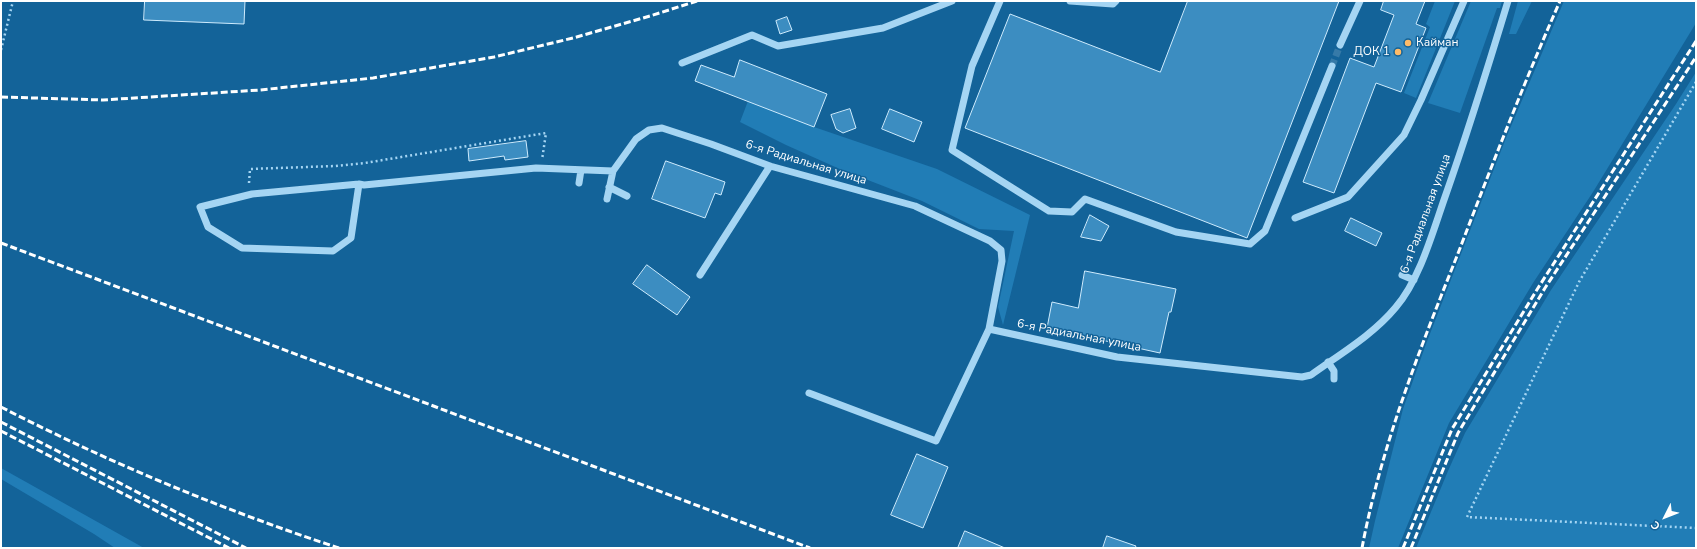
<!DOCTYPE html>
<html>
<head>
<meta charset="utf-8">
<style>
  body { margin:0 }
  #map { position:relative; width:1697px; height:549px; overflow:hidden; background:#136399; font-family:"Nunito Sans",sans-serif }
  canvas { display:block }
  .frame { position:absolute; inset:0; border:2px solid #fff; pointer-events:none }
  .north { position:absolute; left:1645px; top:497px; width:40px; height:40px; -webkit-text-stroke:3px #136399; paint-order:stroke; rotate:228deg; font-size:11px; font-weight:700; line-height:16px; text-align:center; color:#fff }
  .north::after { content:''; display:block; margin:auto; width:14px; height:18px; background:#fff; clip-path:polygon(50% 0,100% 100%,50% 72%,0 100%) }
</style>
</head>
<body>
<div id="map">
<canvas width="1697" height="549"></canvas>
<div class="frame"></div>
<div class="north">С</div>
</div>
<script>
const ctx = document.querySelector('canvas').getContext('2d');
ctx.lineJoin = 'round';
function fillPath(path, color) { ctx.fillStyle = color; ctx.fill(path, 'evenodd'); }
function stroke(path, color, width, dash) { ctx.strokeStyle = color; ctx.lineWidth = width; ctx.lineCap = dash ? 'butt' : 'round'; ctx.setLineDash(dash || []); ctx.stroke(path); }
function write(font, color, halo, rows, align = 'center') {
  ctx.font = font + ' "Nunito Sans",sans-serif'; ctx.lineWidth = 3; ctx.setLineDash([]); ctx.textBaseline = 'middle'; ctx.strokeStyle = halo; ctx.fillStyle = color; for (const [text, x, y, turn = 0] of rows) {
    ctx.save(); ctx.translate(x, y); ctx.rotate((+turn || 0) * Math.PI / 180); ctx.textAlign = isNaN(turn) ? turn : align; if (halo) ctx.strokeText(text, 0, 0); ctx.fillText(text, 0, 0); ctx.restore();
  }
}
fillPath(new Path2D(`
  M1435,1H1455L1416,98L1404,93L1430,27L1426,24Z
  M1471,1H1502L1500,8H1497L1460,113L1428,103Z
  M1518,1H1532L1516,34H1509Z
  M1564,1H1696V23L1593,192L1533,283L1449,423L1398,548H1369L1375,521L1403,409L1426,344L1506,138Z
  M1696,72V548H1416L1448,471L1465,433L1551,290L1676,104Z
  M748,101L814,127L937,169L1030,215L1003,325L998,307L1014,231L979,229L922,201L842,170L786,145L740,122Z
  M1,468L144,548H115L94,534L1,479Z`), '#217db6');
const building = new Path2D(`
  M145,1H245L244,24L144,20Z
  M1188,1H1339L1247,238L965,128L1010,14L1160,72Z
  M1384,1H1425L1416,24L1426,28L1401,92L1376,83L1334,193L1303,182L1350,58L1374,67L1394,15L1381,10Z
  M787,17L792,30L780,34L776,21Z
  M740,60L827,94L814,127L695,81L701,65L734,77Z
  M850,109L856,128L843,133L836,129L831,115Z
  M890,109L922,122L914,142L882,129Z
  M526,141L528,157L505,160L504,156L469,161L468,149Z
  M666,161L725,182L721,195L715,193L705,218L652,199Z
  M1090,215L1109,226L1101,241L1081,237Z
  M1351,218L1382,233L1376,246L1345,231Z
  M647,265L690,297L677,315L633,284Z
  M1085,271L1176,289L1171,312H1169L1160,353L1047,328L1052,302L1078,308Z
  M917,454L948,467L923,528L891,515Z
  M965,531L1005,548H958Z
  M1107,536L1136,546L1135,548H1103Z`);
fillPath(building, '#3c8dc1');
stroke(building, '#ceebfd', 1);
stroke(new Path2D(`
  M1332,66L1340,45`), '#367aa8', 7, [7, 3.5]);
stroke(new Path2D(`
  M1,50L13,1
  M1696,82L1579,282L1467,517L1696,528
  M249,183L250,169L335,166L365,163L546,133L542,160`), '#a5d5f3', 2.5, [2, 3]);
stroke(new Path2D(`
  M1000,1L972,66L952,150L1049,211L1072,212L1085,199L1176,232L1250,244L1265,231L1332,66
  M1070,1L1113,4L1116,1
  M1340,45L1360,1
  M682,63L752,35L778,46L883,28L952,1
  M579,183L581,170
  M359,184L351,238L333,251L242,248L208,227L200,207L252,194L359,184L364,185L536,168L613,171
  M609,187L627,196
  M607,199L613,171L636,139L649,130L662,128L711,144L770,166L915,206L990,241L1001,250L1002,261L989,329L1117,357L1302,377L1311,375C1340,354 1373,335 1396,307C1420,279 1433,231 1445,197C1468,132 1488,67 1508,1
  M1295,218L1348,197L1404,135L1421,100L1464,1
  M700,275L770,166
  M1402,275L1414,280
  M1328,362L1334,371V379
  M809,393L936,441L989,329`), '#a5d5f3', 7);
stroke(new Path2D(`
  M1,97L103,100L260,90L373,78L494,57L573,38L650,16L697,1
  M1,243L810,548
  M1,407C110,463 223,510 339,548
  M1,422L246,548
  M1,431L229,548
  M1362,548C1381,447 1419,351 1457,256C1490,170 1523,85 1560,1
  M1403,548L1452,429L1538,288L1696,41
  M1411,548L1458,433L1545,288L1696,57`), '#fff', 3, [7, 3]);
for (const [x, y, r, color] of [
  [1408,43,4,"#ffbb68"],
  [1398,52,4,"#ffbb68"]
]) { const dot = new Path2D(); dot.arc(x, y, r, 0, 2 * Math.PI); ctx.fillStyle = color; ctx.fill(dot); stroke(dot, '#136399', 1.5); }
write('12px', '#fff', '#136399', [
  ["Кайман",1416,43],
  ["ДОК 1",1390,52,"right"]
], 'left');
write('12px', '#fff', '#136399', [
  ["6-я Радиальная улица",806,163,17],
  ["6-я Радиальная улица",1426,214,-70],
  ["6-я Радиальная улица",1079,336,11]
]);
</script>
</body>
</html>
